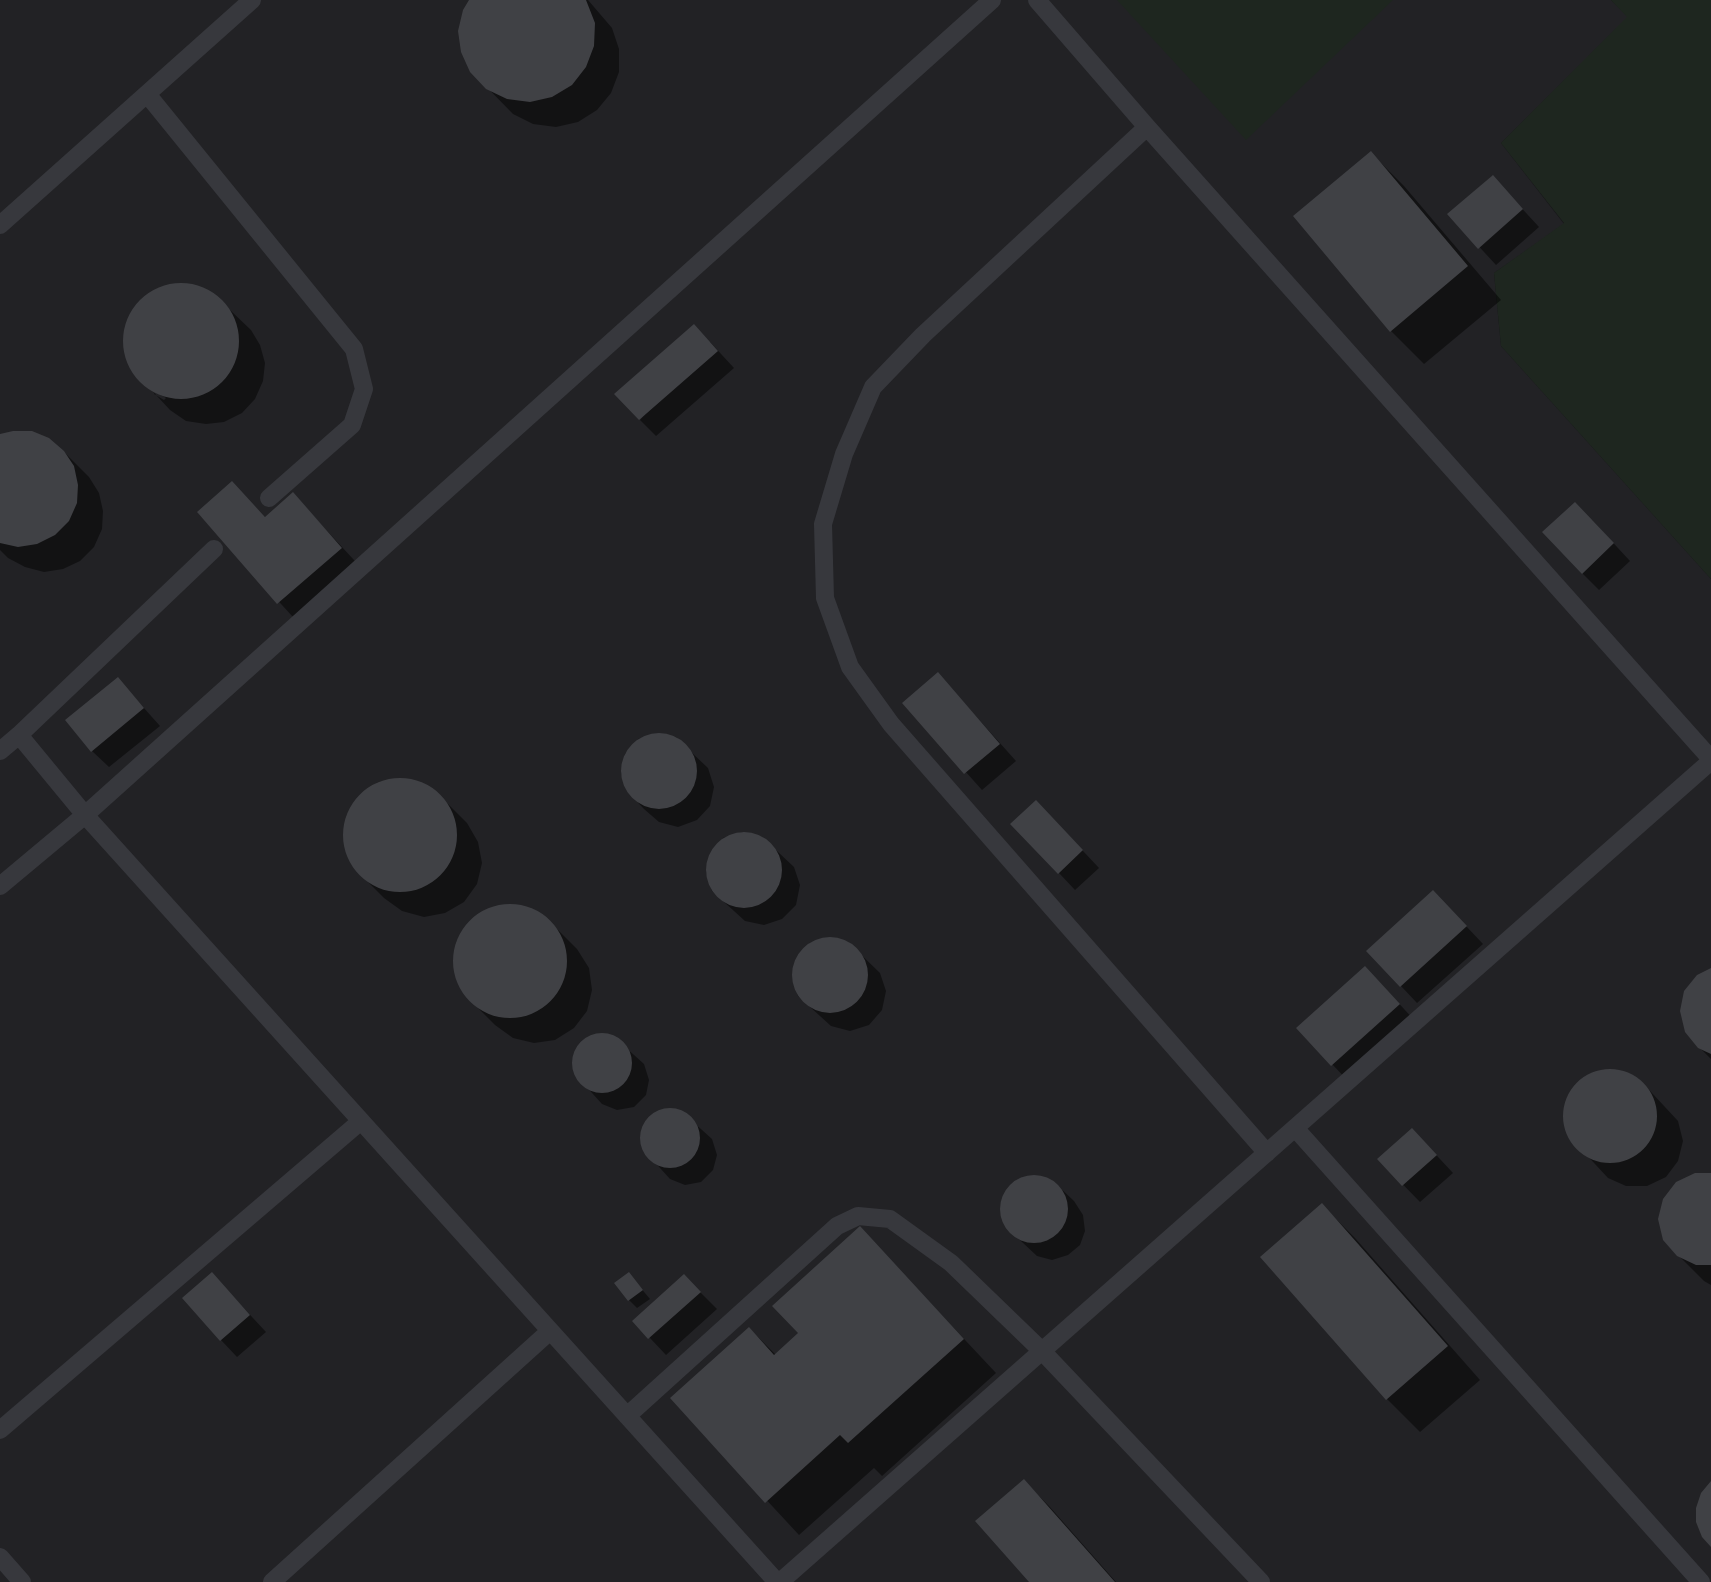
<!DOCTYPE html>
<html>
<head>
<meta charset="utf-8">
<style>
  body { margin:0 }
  canvas { display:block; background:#161618 }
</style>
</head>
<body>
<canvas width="1711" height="1582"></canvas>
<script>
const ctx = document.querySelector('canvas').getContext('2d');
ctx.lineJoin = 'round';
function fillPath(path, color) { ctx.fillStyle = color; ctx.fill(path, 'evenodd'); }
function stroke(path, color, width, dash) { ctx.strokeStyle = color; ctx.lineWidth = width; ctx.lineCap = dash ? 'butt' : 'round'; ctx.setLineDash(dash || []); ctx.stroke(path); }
fillPath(new Path2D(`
  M0,0H1611L1628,17L1501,143L1564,224L1494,273L1501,346L1711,579V1582H0Z`), '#222225');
fillPath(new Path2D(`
  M1117,0H1393L1246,140Z
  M1611,0H1711V579L1501,346L1494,273L1564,223L1501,143L1627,17Z`), '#1e261f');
fillPath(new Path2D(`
  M470,0H588L612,28L619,49V72L611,93L597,110L578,122L556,127L533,124L513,114L471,71Z
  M1371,153L1404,186L1501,300L1424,364L1391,331Z
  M1492,176L1539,227L1496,265L1449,214Z
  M175,285L194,286L211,292L251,330L260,345L265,363L263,381L255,399L242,413L224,422L206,424L186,421L170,410L132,369L125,351V332L131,315L142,300L157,290ZM154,391L166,398L164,400L154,394Z
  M710,342L734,368L656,436L640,420Z
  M0,436L63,451L89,477L99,493L103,511L102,529L94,547L80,561L63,569L44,572L25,567L8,558L0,550Z
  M232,483L266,518L293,494L366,573L303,628L198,513Z
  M1592,520L1630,561L1599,590L1582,573Z
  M938,674L1016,761L982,790L904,703Z
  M118,679L160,726L109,767L92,751Z
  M657,734L676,737L690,751L708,768L714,787L710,806L697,820L678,827L659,822L644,809L627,791L621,773L625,754L638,739Z
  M402,779L423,784L441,797L467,823L478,842L482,863L477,884L464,902L445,913L424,917L402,911L384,898L358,872L347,854L344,832L349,811L362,794L378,782Z
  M1053,819L1099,868L1075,890L1059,873Z
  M742,832L762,837L794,867L800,885L796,905L782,919L764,925L745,921L712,891L706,872L711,853L723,838Z
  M512,906L534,911L552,924L577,949L589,968L592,990L587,1011L574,1028L555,1040L534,1043L513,1038L495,1025L469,999L457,981L454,959L459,938L472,920L491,909Z
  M1450,909L1483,944L1417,1003L1368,951Z
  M829,938L848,942L880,973L886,991L882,1010L869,1025L850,1031L831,1026L798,996L793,977L797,958L810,943Z
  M1711,969V1059L1699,1047Z
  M1381,984L1416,1022L1349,1082L1298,1028Z
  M597,1035L613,1036L644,1064L649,1080L646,1095L634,1107L617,1110L602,1104L574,1073V1056L582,1042Z
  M1599,1071H1620L1639,1079L1678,1121L1683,1141L1678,1161L1666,1177L1647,1186H1626L1608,1178L1569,1136L1564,1116L1568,1096L1581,1080Z
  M665,1109L681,1111L712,1139L717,1155L713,1170L701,1182L685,1185L670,1179L642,1148V1131L650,1117Z
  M1412,1129L1453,1173L1420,1202L1379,1160Z
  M1711,1174V1285L1704,1281L1678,1255Z
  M1027,1177H1042L1056,1184L1074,1201L1083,1215L1085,1231L1080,1245L1068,1255L1052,1260L1037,1256L1007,1228L1002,1213L1003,1197L1012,1184Z
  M1322,1205L1355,1238L1480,1380L1420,1432L1387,1399Z
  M860,1228L996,1373L882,1476L874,1468L799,1535L672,1398L749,1328L776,1355L800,1333Z
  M212,1274L266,1332L237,1357L221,1340Z
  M629,1274L650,1299L637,1308L629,1300Z
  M684,1276L717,1309L666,1355L634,1321Z
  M1024,1481L1049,1506L1116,1582H1031Z`), '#0007');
fillPath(new Path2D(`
  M469,0H586L595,23L594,46L586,67L572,85L552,97L530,102L507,99L486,89L470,72L461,52L458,31L463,10Z
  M1371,151L1468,266L1390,332L1293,216Z
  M1493,175L1523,209L1478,249L1447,214Z
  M123 341a58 58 0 1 1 116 0a58 58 0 1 1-116 0Z
  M694,324L718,351L639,420L614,394Z
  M13,431H32L49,438L64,451L74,466L78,485L77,503L69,521L55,535L37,544L18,547L0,543V434Z
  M232,481L265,517L293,492L342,548L277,604L197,512Z
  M1575,502L1614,543L1582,574L1542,532Z
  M938,672L1000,744L964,774L902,703Z
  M118,677L144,708L91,752L65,720Z
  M621 771a38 38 0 1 1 76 0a38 38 0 1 1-76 0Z
  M343 835a57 57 0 1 1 114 0a57 57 0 1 1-114 0Z
  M1036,800L1083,850L1058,874L1010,824Z
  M706 870a38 38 0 1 1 76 0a38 38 0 1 1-76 0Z
  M1433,890L1467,926L1400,987L1366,951Z
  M453 961a57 57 0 1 1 114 0a57 57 0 1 1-114 0Z
  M792 975a38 38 0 1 1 76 0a38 38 0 1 1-76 0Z
  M1365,966L1400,1004L1331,1066L1296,1028Z
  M1711,968V1054L1698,1048L1685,1032L1680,1011L1684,991L1697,975Z
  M572 1063a30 30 0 1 1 60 0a30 30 0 1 1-60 0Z
  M1563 1116a47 47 0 1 1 94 0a47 47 0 1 1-94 0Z
  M640 1138a30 30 0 1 1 60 0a30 30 0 1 1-60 0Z
  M1412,1128L1437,1155L1402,1186L1377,1159Z
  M1695,1173H1711V1265H1696L1677,1256L1663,1240L1658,1219L1663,1199L1676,1182Z
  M1000 1209a34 34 0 1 1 68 0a34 34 0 1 1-68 0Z
  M1322,1203L1448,1346L1386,1400L1260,1257Z
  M860,1226L964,1339L848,1443L840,1435L765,1503L670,1398L749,1327L774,1355L798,1333L772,1306Z
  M212,1272L250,1315L220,1341L182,1298Z
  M629,1272L643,1290L628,1301L614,1283Z
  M684,1274L701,1292L648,1339L632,1321Z
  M1024,1479L1115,1582H1029L975,1521Z
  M1711,1481V1547L1702,1537L1696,1522V1508L1701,1493Z`), '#404145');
stroke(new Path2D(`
  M1037,0L1147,127L1711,759
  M147,94L354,349L364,389L352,425L269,498
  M1147,127L923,335L873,387L844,454L823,524L825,598L850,667L891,724L1267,1153
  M0,225L252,0
  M19,735L85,815L777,1582
  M0,751L19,735L214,549
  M0,886L85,815L992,0
  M1295,1128L1701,1582
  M627,1416L837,1226L858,1216L890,1219L951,1263L1042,1351L1261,1582
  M0,1430L361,1121
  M0,1557L22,1582
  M272,1582L550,1331
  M780,1582L1711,761`), '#37383d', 18);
</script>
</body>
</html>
